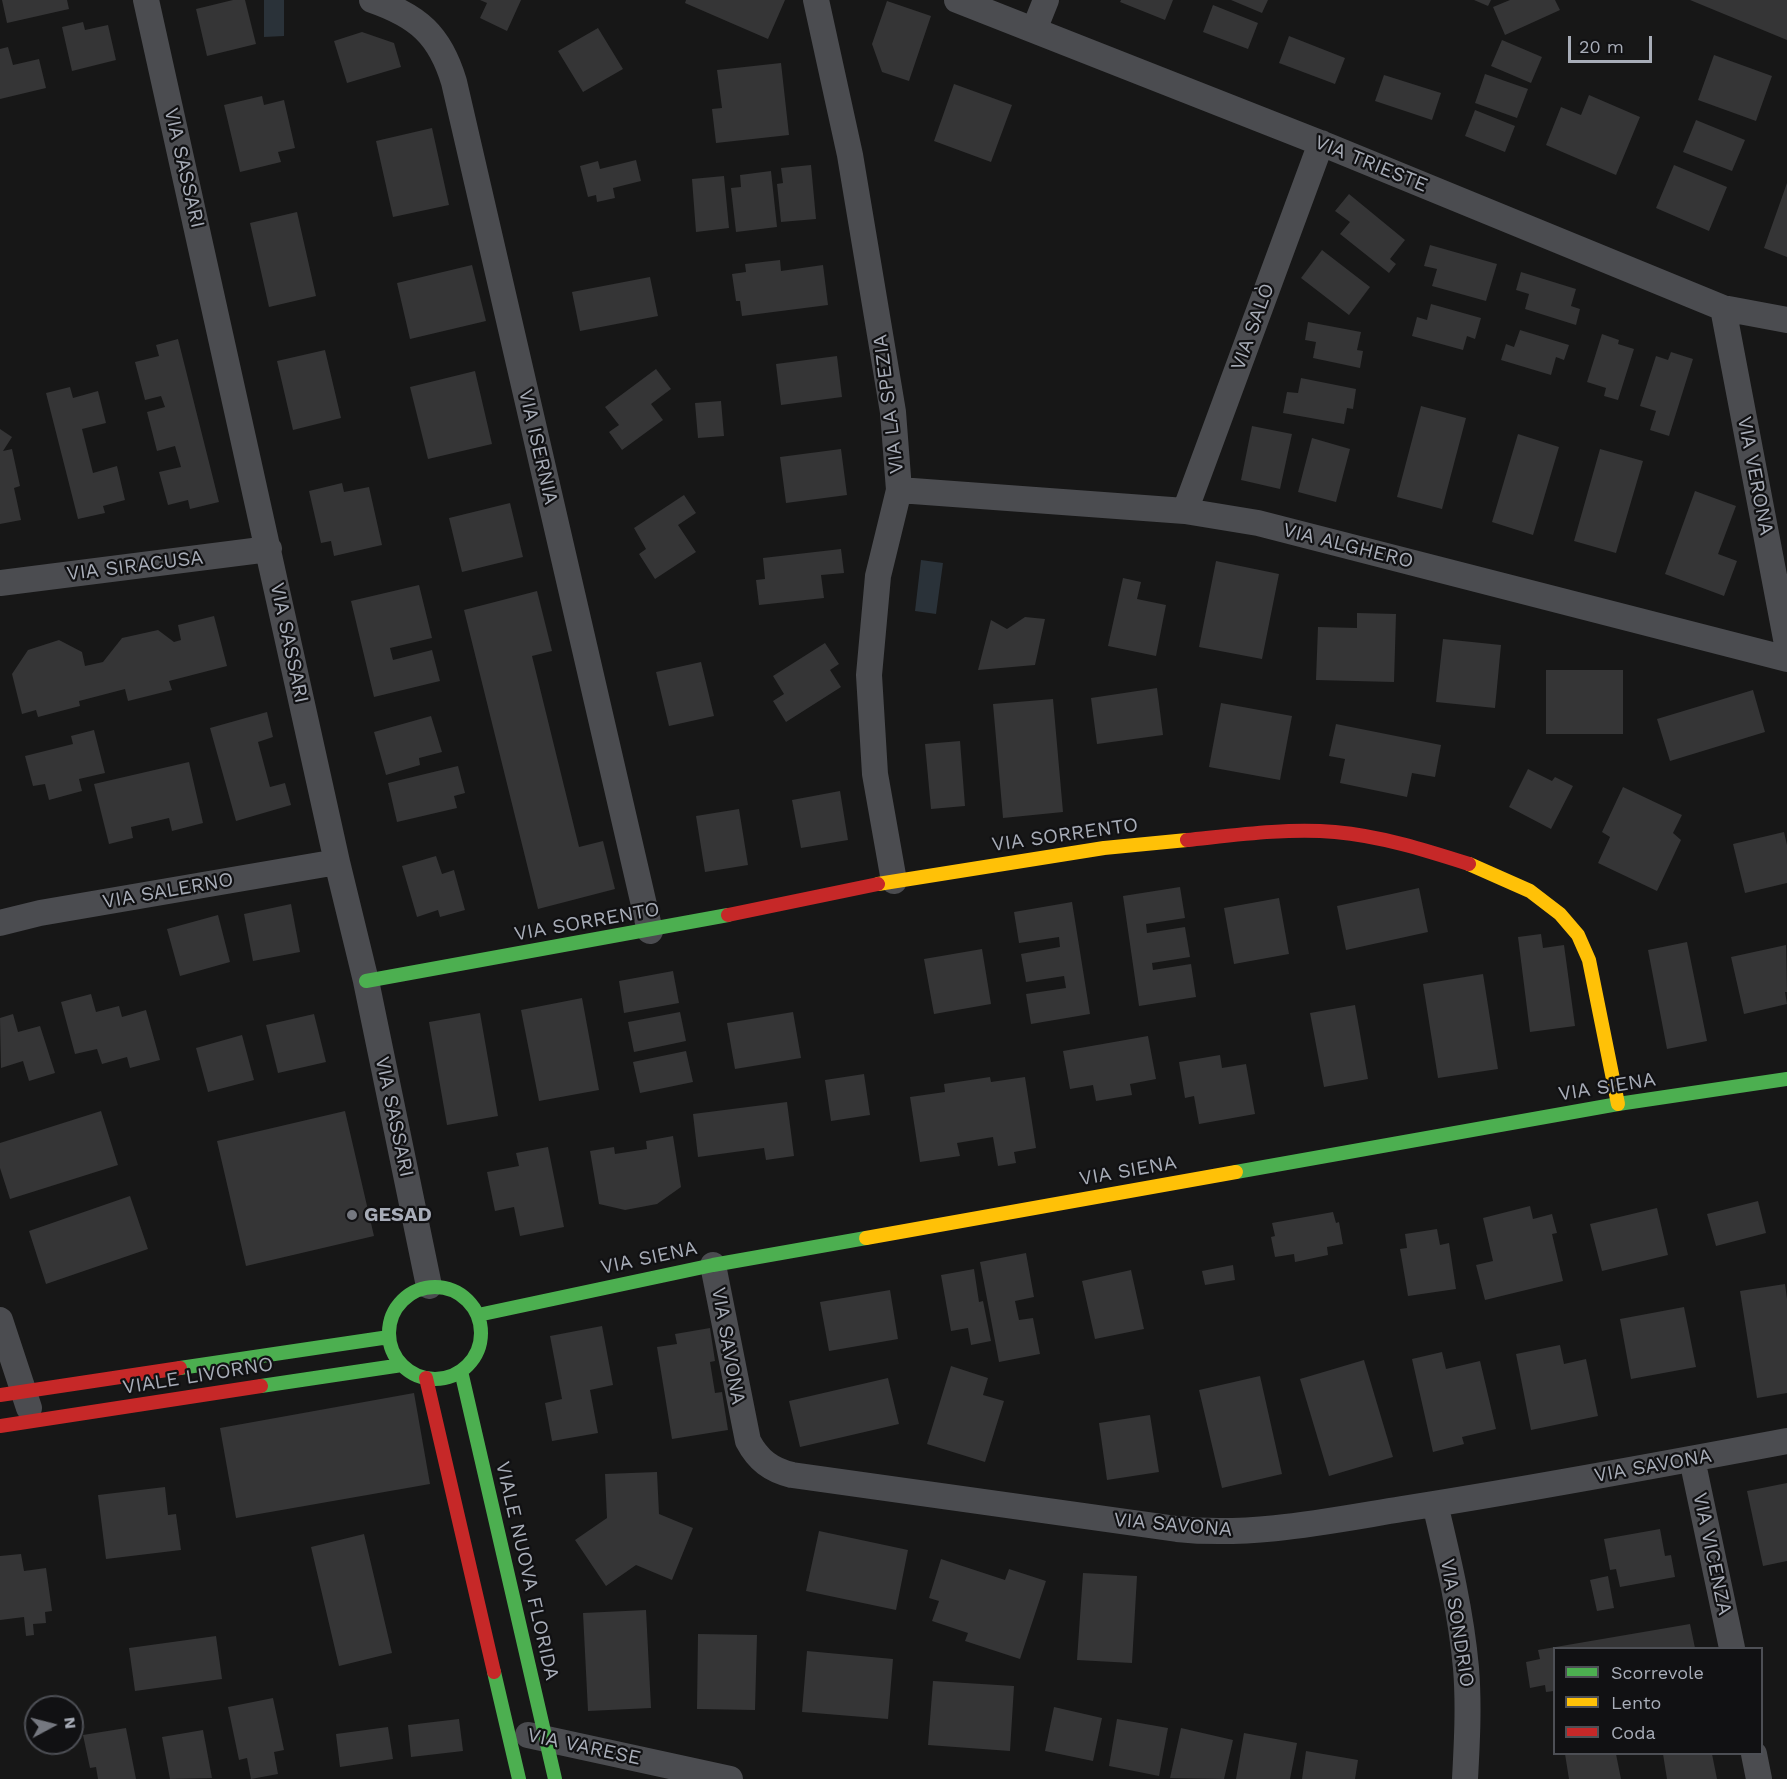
<!DOCTYPE html>
<html>
<head>
<meta charset="utf-8">
<style>
  body { margin:0 }
  #map { position:relative; width:1787px; height:1779px; overflow:hidden; background:#171717; font-family:"Work Sans",sans-serif }
  canvas { display:block }
  .legend { position:absolute; left:1553px; top:1647px; width:210px; height:108px; box-sizing:border-box; background:#111113; border:2px solid #4d4f55; margin:0; padding:8px 10px; list-style:none; font-size:18px; color:#a8adb8 }
  .legend li { display:flex; align-items:center; gap:12px; height:30px }
  .legend b { width:30px; border:2px solid #4d4f55 }
  .north { position:absolute; left:24px; top:1695px; width:60px; height:60px; box-sizing:border-box; background:#111113; border:2px solid #4d4f55; border-radius:50%; rotate:83deg; font-size:16px; font-weight:700; line-height:24px; text-align:center; color:#a8adb8 }
  .north::after { content:''; display:block; margin:auto; width:21px; height:27px; background:#757880; clip-path:polygon(50% 0,100% 100%,50% 72%,0 100%) }
  .scale { position:absolute; left:1568px; top:36px; width:84px; height:27px; box-sizing:border-box; border:3px solid #a8adb8; border-top:0; padding-left:8px; font-size:18px; line-height:21px; white-space:nowrap; color:#a8adb8; -webkit-text-stroke:4px #111113; paint-order:stroke }
</style>
</head>
<body>
<div id="map">
<canvas width="1787" height="1779"></canvas>
<ul class="legend">
<li><b style="height:8px;background:#4caf50"></b>Scorrevole</li>
<li><b style="height:8px;background:#ffc107"></b>Lento</li>
<li><b style="height:8px;background:#c62828"></b>Coda</li>
</ul>
<div class="north">N</div>
<div class="scale">20 m</div>
</div>
<script>
const ctx = document.querySelector('canvas').getContext('2d');
ctx.lineJoin = 'round';
function fillPath(path, color) { ctx.fillStyle = color; ctx.fill(path, 'evenodd'); }
function stroke(path, color, width, dash) { ctx.strokeStyle = color; ctx.lineWidth = width; ctx.lineCap = dash ? 'butt' : 'round'; ctx.setLineDash(dash || []); ctx.stroke(path); }
function write(font, color, halo, rows, align = 'center') {
  ctx.font = font + ' "Work Sans",sans-serif'; ctx.lineWidth = 4.5; ctx.setLineDash([]); ctx.textBaseline = 'middle'; ctx.strokeStyle = halo; ctx.fillStyle = color; for (const [text, x, y, turn = 0] of rows) {
    ctx.save(); ctx.translate(x, y); ctx.rotate((+turn || 0) * Math.PI / 180); ctx.textAlign = isNaN(turn) ? turn : align; if (halo) ctx.strokeText(text, 0, 0); ctx.fillText(text, 0, 0); ctx.restore();
  }
}
fillPath(new Path2D(`
  M264,0H284V36L264,37Z
  M921,560L943,563L936,614L915,611Z`), '#2a3239');
fillPath(new Path2D(`
  M2,0H67L69,9L7,23Z
  M233,0H245L256,44L207,56L196,9Z
  M480,0H521L507,31L480,18L487,3Z
  M686,0H785L768,39L685,3Z
  M1121,0H1173L1165,20L1120,2Z
  M1231,0H1268L1262,13Z
  M1474,0H1491L1488,6Z
  M1510,0H1555L1560,10L1505,35L1493,7Z
  M1690,0H1787V40Z
  M887,1L931,16L909,81L882,72L872,44Z
  M1213,5L1258,23L1248,49L1203,32Z
  M83,22L85,30L108,25L116,60L72,71L62,27Z
  M598,28L623,69L583,92L558,51Z
  M362,32L394,43L401,67L347,83L334,41Z
  M1289,36L1345,58L1335,84L1279,63Z
  M1502,40L1542,57L1531,83L1491,66Z
  M8,47L13,65L39,59L46,88L0,99V49Z
  M1714,55L1772,76L1756,121L1698,100Z
  M781,63L789,135L716,143L712,109L722,108L717,70Z
  M1485,74L1528,89L1517,118L1475,103Z
  M1384,75L1441,93L1432,120L1375,101Z
  M954,84L1012,105L991,162L934,141Z
  M1589,95L1640,117L1616,175L1546,145L1561,107L1581,115Z
  M262,96L264,105L284,100L295,148L278,152L281,162L240,172L224,105Z
  M1475,110L1515,126L1505,152L1465,136Z
  M1696,120L1745,140L1732,171L1683,152Z
  M432,128L449,205L393,217L376,141Z
  M636,160L641,181L613,188L615,198L597,202L596,195L588,197L580,166L598,161L600,169Z
  M811,165L816,219L781,222L777,184L783,183L781,168Z
  M1674,165L1727,187L1709,231L1656,208Z
  M771,171L777,227L736,232L731,188L741,187L740,175Z
  M724,176L729,228L696,232L692,179Z
  M1787,183V257L1764,248Z
  M1349,194L1405,240L1390,259L1396,264L1389,273L1340,234L1350,222L1335,211Z
  M297,212L316,296L269,307L250,223Z
  M1430,245L1497,264L1486,301L1432,286L1437,269L1424,266Z
  M1322,250L1370,287L1349,315L1301,278Z
  M780,260L781,271L823,265L828,305L742,316L740,301H736L732,274L746,272L745,264Z
  M472,265L486,321L410,339L397,283Z
  M1521,272L1576,289L1571,306L1580,309L1576,325L1525,309L1529,294L1516,290Z
  M650,277L658,316L580,331L572,292Z
  M1431,304L1481,318L1475,339L1467,336L1463,350L1412,336L1417,317L1427,320Z
  M1308,322L1361,332L1357,350L1363,351L1360,368L1313,358L1316,342L1305,340Z
  M1520,330L1569,345L1564,360L1556,357L1551,375L1501,360L1506,344L1514,347Z
  M1602,334L1619,340L1618,344L1634,349L1618,400L1604,396L1606,388L1587,382Z
  M178,339L219,502L190,509L188,500L168,505L159,472L181,467L175,446L157,451L147,412L165,407L161,396L145,400L135,362L159,356L156,345Z
  M325,350L341,418L293,430L277,361Z
  M1671,352L1693,359L1669,436L1650,430L1656,411L1640,406L1656,356L1668,360Z
  M837,356L842,397L781,405L776,364Z
  M656,369L671,389L651,404L663,420L622,450L609,432L619,425L605,407Z
  M475,371L492,444L428,459L410,387Z
  M1301,378L1356,389L1353,409L1347,408L1344,424L1283,413L1287,392L1298,393Z
  M70,387L73,398L98,391L106,423L82,429L93,473L117,466L125,500L103,506L105,513L78,519L46,393Z
  M721,401L724,436L698,438L695,403Z
  M1421,406L1466,418L1442,509L1397,497Z
  M1252,426L1292,434L1280,489L1241,480Z
  M0,429L12,437L3,451L12,449L20,486L14,488L21,520L0,524Z
  M1518,434L1559,447L1533,535L1492,522Z
  M1312,438L1350,449L1336,502L1298,492Z
  M841,449L847,495L786,503L780,457Z
  M1600,449L1643,461L1616,553L1574,541Z
  M342,483L344,492L369,487L382,545L334,556L331,541L321,543L309,491Z
  M1695,491L1736,506L1718,554L1737,561L1724,596L1665,574Z
  M684,495L696,513L678,525L696,552L655,579L639,554L646,549L634,528Z
  M510,503L523,557L462,572L449,518Z
  M841,549L844,573L821,575L824,598L759,605L756,580L765,579L763,558Z
  M1216,561L1279,574L1262,659L1199,647Z
  M1123,578L1141,582L1137,599L1166,605L1156,656L1108,646Z
  M419,585L432,638L390,648L393,660L432,650L440,681L374,697L351,601Z
  M537,591L552,651L532,656L579,847L603,841L615,889L538,909L464,610Z
  M1357,613L1396,614L1394,682L1316,680L1318,627L1357,628Z
  M214,616L227,666L169,681L172,690L128,701L125,689L79,701L80,706L38,717L36,710L22,714L12,674L28,650L59,640L82,652L85,666L103,662L122,638L158,630L174,642L181,640L178,625Z
  M1025,617L1045,619L1035,665L978,670L991,620L1007,629Z
  M1443,639L1501,645L1495,708L1436,702Z
  M825,643L839,664L830,670L841,687L786,722L773,701L784,694L773,676Z
  M701,662L714,716L669,726L656,672Z
  M1546,670H1623V734H1546Z
  M1157,688L1163,735L1097,744L1091,698Z
  M1753,690L1765,732L1670,761L1657,719Z
  M1053,699L1063,812L1003,818L993,704Z
  M1221,703L1292,716L1280,780L1209,767Z
  M267,712L273,737L258,742L270,787L285,783L291,805L236,821L210,728Z
  M431,716L442,752L419,758L420,765L386,775L374,732Z
  M1336,724L1441,745L1435,777L1412,773L1407,797L1340,783L1345,759L1329,756Z
  M94,730L105,773L79,779L82,791L49,800L45,784L33,786L25,756L73,744L71,736Z
  M960,741L965,806L931,809L925,744Z
  M189,762L203,823L172,831L169,818L131,827L133,838L109,844L94,784Z
  M458,766L465,793L454,796L457,808L397,822L388,783Z
  M1528,769L1552,781L1555,777L1573,786L1551,829L1509,807Z
  M1623,787L1682,815L1673,833L1681,840L1657,891L1598,863L1610,837L1602,832Z
  M840,791L848,840L801,848L792,800Z
  M739,809L748,865L705,872L696,816Z
  M1784,832L1787,845V883L1745,893L1733,844Z
  M436,856L442,874L454,870L465,910L440,917L438,910L417,917L402,866Z
  M1180,887L1185,918L1146,924L1147,933L1185,927L1190,957L1152,963L1153,970L1191,964L1196,997L1139,1006L1123,896Z
  M1419,888L1428,932L1346,950L1337,906Z
  M1279,898L1289,954L1234,964L1224,908Z
  M1072,902L1090,1014L1031,1024L1026,994L1066,988L1064,976L1026,982L1021,954L1060,947L1059,937L1019,943L1014,912Z
  M291,904L300,952L253,961L244,914Z
  M218,915L230,962L180,976L167,929Z
  M1541,934L1543,948L1564,945L1575,1026L1530,1032L1518,937Z
  M1687,942L1707,1041L1667,1049L1648,950Z
  M1786,945L1787,992H1785L1787,1004L1744,1014L1731,957Z
  M982,949L991,1004L934,1014L924,959Z
  M673,971L679,1003L624,1013L619,981Z
  M1483,974L1498,1069L1438,1078L1423,984Z
  M91,994L96,1012L119,1006L122,1017L146,1010L160,1060L130,1068L127,1057L102,1064L97,1049L75,1054L61,1002Z
  M582,998L599,1090L539,1101L521,1010Z
  M1355,1005L1368,1079L1324,1087L1310,1013Z
  M680,1012L686,1041L634,1052L628,1022Z
  M793,1012L801,1058L735,1069L727,1023Z
  M480,1013L498,1116L447,1125L429,1022Z
  M13,1014L18,1032L40,1026L55,1073L29,1081L23,1061L1,1068L0,1018Z
  M314,1014L326,1062L278,1073L266,1025Z
  M242,1035L254,1080L208,1092L196,1048Z
  M1148,1036L1156,1079L1130,1084L1132,1095L1096,1101L1093,1085L1070,1089L1063,1051Z
  M686,1051L693,1082L640,1093L633,1062Z
  M1220,1055L1222,1068L1246,1064L1255,1114L1199,1124L1194,1096L1185,1098L1179,1062Z
  M864,1074L870,1115L831,1121L825,1080Z
  M990,1077L991,1082L1025,1077L1036,1148L1014,1152L1016,1163L998,1166L993,1137L957,1143L960,1156L920,1162L910,1097L945,1092L944,1084Z
  M787,1102L794,1156L766,1160L764,1148L698,1157L693,1114Z
  M101,1111L118,1165L10,1199L0,1168V1143Z
  M345,1111L374,1236L246,1266L217,1141Z
  M673,1136L681,1187L657,1204L625,1210L599,1204L590,1151L614,1147L615,1154L647,1149L646,1141Z
  M548,1147L564,1227L520,1236L514,1207L495,1211L487,1172L519,1166L516,1153Z
  M130,1196L148,1249L46,1284L29,1231Z
  M1758,1201L1766,1233L1716,1246L1707,1214Z
  M1530,1206L1533,1219L1552,1214L1557,1233L1552,1234L1563,1281L1485,1300L1476,1265L1493,1261L1483,1218Z
  M1657,1208L1668,1255L1602,1271L1590,1224Z
  M1333,1212L1336,1223L1339,1222L1343,1244L1327,1247L1328,1255L1295,1262L1294,1254L1275,1257L1271,1237L1275,1236L1272,1223Z
  M1437,1229L1440,1245L1449,1243L1456,1289L1408,1296L1400,1249L1407,1248L1405,1234Z
  M1026,1253L1034,1297L1015,1301L1019,1320L1033,1318L1040,1354L999,1362L980,1262Z
  M1233,1265L1235,1280L1205,1285L1202,1271Z
  M974,1269L979,1302L983,1301L991,1341L971,1345L968,1328L951,1331L941,1275Z
  M1131,1270L1144,1329L1095,1339L1082,1281Z
  M1785,1284L1787,1299V1393L1757,1398L1740,1291Z
  M890,1290L898,1339L829,1351L820,1302Z
  M1684,1307L1696,1367L1631,1379L1620,1319Z
  M602,1326L613,1385L590,1390L598,1433L552,1441L545,1403L562,1399L550,1336Z
  M710,1328L715,1361L710,1362L715,1393L722,1392L728,1430L672,1439L657,1347L677,1344L675,1334Z
  M1560,1345L1564,1364L1586,1359L1598,1416L1531,1430L1516,1354Z
  M1442,1352L1446,1369L1480,1361L1496,1429L1462,1437L1464,1444L1433,1452L1412,1359Z
  M1364,1360L1393,1457L1329,1476L1300,1379Z
  M951,1366L988,1378L983,1395L1004,1401L985,1462L927,1444Z
  M1260,1376L1282,1474L1222,1488L1199,1390Z
  M888,1378L899,1424L800,1447L789,1401Z
  M414,1393L430,1484L236,1518L220,1428Z
  M1150,1415L1159,1472L1107,1480L1099,1423Z
  M657,1472L659,1514L693,1528L672,1580L636,1565L606,1586L575,1540L607,1518L605,1474Z
  M1787,1483V1561L1763,1566L1747,1491Z
  M165,1487L168,1515L176,1514L181,1550L106,1559L98,1495Z
  M1660,1529L1665,1556L1671,1555L1675,1577L1620,1587L1616,1569L1610,1570L1604,1539Z
  M819,1531L908,1550L896,1610L806,1591Z
  M364,1534L392,1653L339,1666L311,1547Z
  M21,1554L24,1571L46,1568L52,1611L45,1612L46,1623L33,1624L34,1635L26,1636L24,1617L0,1620V1556Z
  M941,1559L1005,1580L1009,1569L1046,1581L1020,1659L965,1641L968,1633L932,1621L939,1601L929,1598Z
  M1083,1573L1137,1576L1132,1663L1077,1660Z
  M1608,1576L1614,1608L1597,1611L1590,1580Z
  M646,1610L651,1708L588,1711L583,1613Z
  M1690,1624L1695,1648H1554V1691L1546,1692L1545,1685L1530,1688L1526,1662L1540,1659L1538,1650Z
  M698,1634L757,1635L755,1710L697,1709Z
  M216,1636L222,1679L135,1691L129,1648Z
  M807,1651L893,1659L888,1719L802,1712Z
  M933,1681L1014,1686L1010,1751L928,1745Z
  M273,1698L284,1750L274,1752L278,1774L251,1779L247,1758L239,1760L228,1707Z
  M1054,1707L1102,1718L1093,1761L1045,1751Z
  M459,1719L463,1751L411,1757L408,1725Z
  M1117,1719L1168,1728L1159,1776L1109,1766Z
  M388,1727L393,1759L340,1767L336,1734Z
  M126,1728L136,1779H98L96,1767L90,1768L83,1735Z
  M1181,1728L1233,1740L1224,1779L1170,1778Z
  M203,1730L212,1778L170,1779L162,1737Z
  M1244,1733L1297,1743L1290,1779H1236Z
  M1306,1751L1358,1760L1355,1779H1302Z
  M1565,1754H1616L1621,1779H1569Z
  M1663,1754H1712L1717,1779H1667Z`), '#353536');
stroke(new Path2D(`
  M146,0L337,862L366,981L429,1286
  M372,0C418,16 440,35 454,82L650,931
  M816,0L850,155L893,412L899,490L878,576L869,675L875,774L894,881
  M957,0L1328,146L1723,308L1787,320
  M1034,30L1046,0
  M1723,308L1787,644
  M899,490L1185,511L1258,523L1787,659
  M1185,511L1321,143
  M0,583L269,549
  M0,923L40,913L337,862
  M713,1265L748,1441C758,1460 771,1470 792,1475L1177,1529C1253,1537 1328,1521 1402,1509C1531,1489 1659,1465 1787,1441
  M0,1320L29,1408
  M1692,1459L1732,1648
  M1435,1504C1448,1558 1461,1612 1466,1668C1469,1705 1467,1742 1465,1779
  M528,1735L730,1779
  M1754,1754L1759,1779`), '#4b4c50', 26);
stroke(new Path2D(`
  M366,981L728,915
  M1236,1172L1618,1104L1787,1079
  M389 1333a46 46 0 1 1 92 0a46 46 0 1 1-92 0Z
  M478,1315L713,1265L866,1238
  M180,1368L389,1337
  M461,1371L555,1779
  M261,1386L402,1365
  M494,1672L519,1779`), '#4caf50', 14);
stroke(new Path2D(`
  M1469,864L1530,891L1560,914L1578,935L1589,960L1618,1104
  M878,884L1104,848L1187,840
  M866,1238L1236,1172`), '#ffc107', 14);
stroke(new Path2D(`
  M1187,840C1236,835 1286,828 1335,832C1381,836 1425,850 1469,864
  M728,915L878,884
  M426,1378L494,1672
  M0,1395L180,1368
  M0,1426L261,1386`), '#c62828', 14);
for (const [x, y, r, color] of [
  [352,1215,6,"#757880"]
]) { const dot = new Path2D(); dot.arc(x, y, r, 0, 2 * Math.PI); ctx.fillStyle = color; ctx.fill(dot); stroke(dot, '#111113', 2); }
write('20px', '#a8adb8', '#111113', [
  ["VIA TRIESTE",1371,164,22],
  ["VIA SASSARI",184,168,77],
  ["VIA SALÒ",1253,327,-70],
  ["VIA LA SPEZIA",889,404,-97],
  ["VIA ISERNIA",538,447,77],
  ["VIA VERONA",1755,476,79],
  ["VIA ALGHERO",1348,546,14],
  ["VIA SIRACUSA",135,566,-7],
  ["VIA SASSARI",289,643,78],
  ["VIA SORRENTO",1065,835,-8],
  ["VIA SALERNO",168,891,-10],
  ["VIA SORRENTO",587,922,-10],
  ["VIA SIENA",1607,1087,-9],
  ["VIA SASSARI",394,1117,78],
  ["VIA SIENA",1128,1171,-10],
  ["VIA SIENA",649,1258,-12],
  ["VIA SAVONA",728,1346,80],
  ["VIALE LIVORNO",198,1376,-9],
  ["VIA SAVONA",1653,1466,-10],
  ["VIA SAVONA",1173,1525,5],
  ["VIA VICENZA",1712,1554,78],
  ["VIALE NUOVA FLORIDA",527,1571,77],
  ["VIA SONDRIO",1457,1623,81],
  ["VIA VARESE",584,1747,12]
]);
write('bold 20px', '#a8adb8', '#111113', [
  ["GESAD",364,1215]
], 'left');
</script>
</body>
</html>
